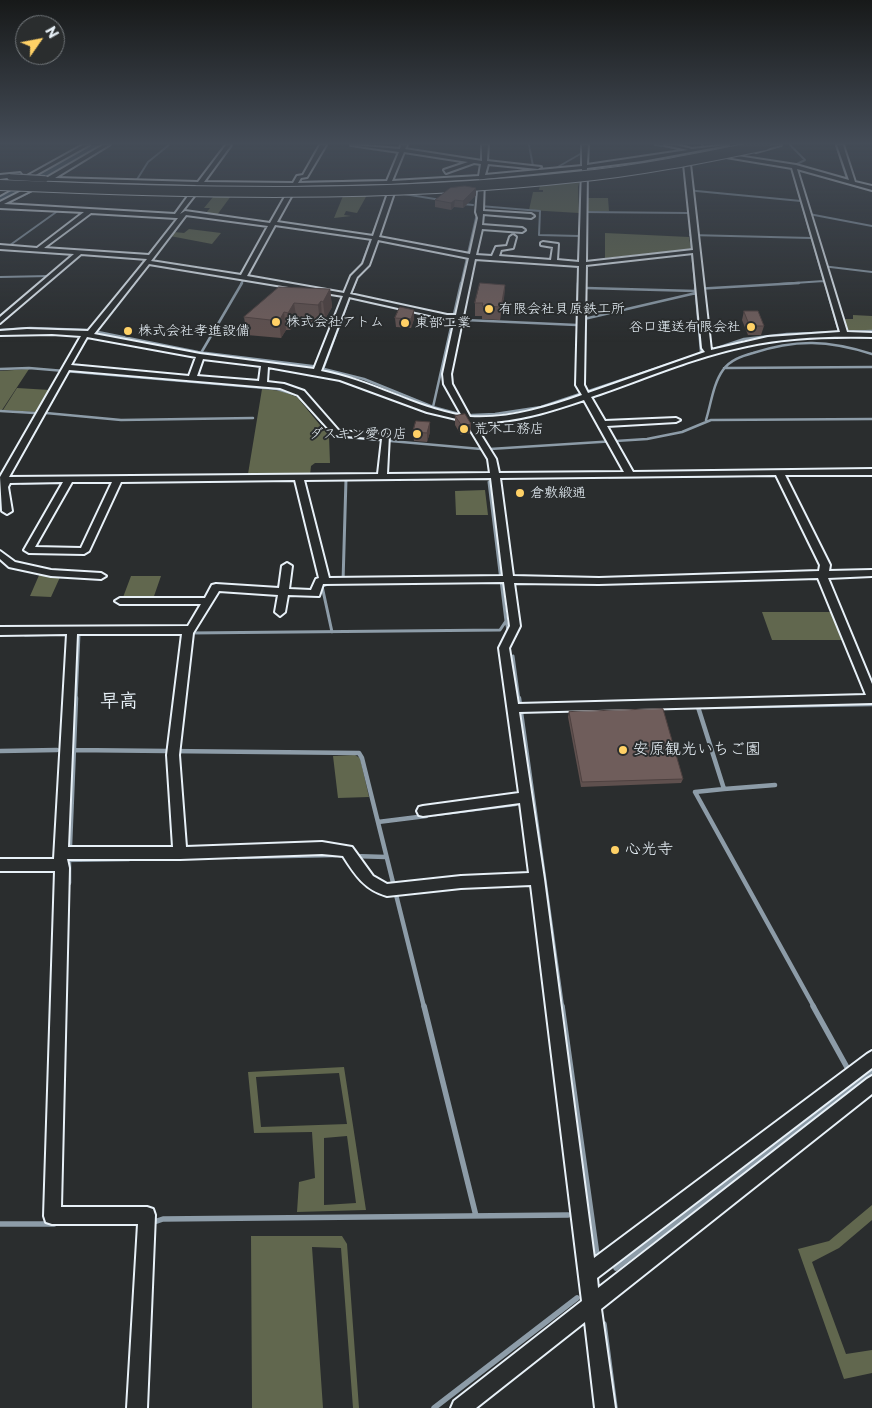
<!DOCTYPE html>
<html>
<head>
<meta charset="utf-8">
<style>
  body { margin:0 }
  #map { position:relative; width:872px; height:1408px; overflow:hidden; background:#2a2d2e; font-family:"Playpen Sans",sans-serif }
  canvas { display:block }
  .north { position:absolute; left:15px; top:15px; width:50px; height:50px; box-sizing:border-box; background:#2a2d2e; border:1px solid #767b7f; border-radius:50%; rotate:57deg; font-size:14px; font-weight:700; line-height:20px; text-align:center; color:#e8f1f8 }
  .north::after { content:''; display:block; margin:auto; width:18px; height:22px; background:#ffd166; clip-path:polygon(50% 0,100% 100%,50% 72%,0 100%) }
</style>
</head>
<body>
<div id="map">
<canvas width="872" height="1408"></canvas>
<div class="north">N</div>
</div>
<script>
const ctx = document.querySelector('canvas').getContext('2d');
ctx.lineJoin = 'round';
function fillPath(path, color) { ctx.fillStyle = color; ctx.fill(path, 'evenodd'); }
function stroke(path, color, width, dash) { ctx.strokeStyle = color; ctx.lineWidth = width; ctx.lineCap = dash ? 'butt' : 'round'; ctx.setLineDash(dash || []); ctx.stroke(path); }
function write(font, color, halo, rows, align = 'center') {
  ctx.font = font + ' "Playpen Sans","Klee One",sans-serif'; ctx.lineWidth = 4; ctx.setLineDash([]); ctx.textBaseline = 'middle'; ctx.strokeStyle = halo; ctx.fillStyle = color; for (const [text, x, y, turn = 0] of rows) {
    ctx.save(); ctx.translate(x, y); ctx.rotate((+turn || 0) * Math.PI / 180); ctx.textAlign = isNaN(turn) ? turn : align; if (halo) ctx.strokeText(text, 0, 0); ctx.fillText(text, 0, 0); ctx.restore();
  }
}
fillPath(new Path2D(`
  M580,180L578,187L579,213L529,210L533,192H543V190H539L540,185Z
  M198,195L231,196L217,215L206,213L210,208H204L213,197Z
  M367,195L357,213L346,211L344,215L351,216L334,218L343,196Z
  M586,198H608L609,211H586Z
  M189,229L221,233L212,244L170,236L174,232L184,233Z
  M605,233L689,237L691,249L605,258Z
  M853,315L872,316V330H846L843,319H853Z
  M29,369L2,410H0V371Z
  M17,388L50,390L38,412L3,410Z
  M262,389L282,391L297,397L329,436L330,463H315L311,466L310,475L299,473L248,474Z
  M485,490L488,515H456L455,491Z
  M40,573L61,575L51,597L30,596Z
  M131,576H161L153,599L122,600Z
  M762,612H831L844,640H772Z
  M355,755L360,758L369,797L338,798L333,756Z
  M344,1067L366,1210L297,1212L299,1182L315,1178L312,1132L254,1133L248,1072ZM339,1073L347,1124L261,1127L256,1077ZM347,1136L356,1203L324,1205V1138Z
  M872,1205V1220L839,1248L812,1262L846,1354L872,1350V1373L844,1379L798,1249L829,1241Z
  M251,1236H342L347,1244L359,1408H353L341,1248L312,1247L323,1408H252Z`), '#61674e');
stroke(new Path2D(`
  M359,145L389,148
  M529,145L533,166
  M655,145L706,153
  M702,145L709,151
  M790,145L805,160L795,165
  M836,145L847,179
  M712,146L718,145
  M684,150L692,250
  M72,167L111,145
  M581,167L582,145
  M791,167L825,284
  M535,168L553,170
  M556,168L582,153
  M792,168L872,190
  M565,171L577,173
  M303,174L320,145
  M486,176L489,163
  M55,177L90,179
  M122,180L199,182
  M393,180L405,149
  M136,181L148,162L169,145
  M204,181L232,145
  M205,182H294
  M298,182L387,180
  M686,190L801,201
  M404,194L441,200
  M463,204L473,205
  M480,206L540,211L539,235L579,236
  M0,207L32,191
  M583,212L688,213
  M809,214L872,226
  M690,235L811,238
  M6,248L59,210
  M0,249L10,250
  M692,254L695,284
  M582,262L692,250
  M361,266L387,195
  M822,266L872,272
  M0,277L49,276
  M126,284L191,200
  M241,284L245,277
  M355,284L358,275
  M461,284L476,218
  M578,284L581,180
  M779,284L824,281`), '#8d9ca8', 2);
stroke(new Path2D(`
  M695,283L701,352
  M825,283L839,331
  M124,287L127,283
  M586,288L695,291
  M695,289L799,283
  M444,318L455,320
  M584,319L696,293
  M465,320L577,325
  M0,330L30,328L88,330L198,352L312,366L364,379L433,407L459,414
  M577,346L578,283
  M201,353L242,283
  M724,368L872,367
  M0,369L29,368L277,389L297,395L334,436L481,449
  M323,369L355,283
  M433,407L461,283
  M0,411L35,413
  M46,413L121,420L253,418
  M472,415L495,414L541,407L744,339L787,334L872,331
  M706,420C711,404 713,384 723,370C730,360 742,356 753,353C796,339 828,340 872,354
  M490,449L647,439L682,432L711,420L872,419`), '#8d9ca8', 2.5);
stroke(new Path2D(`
  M609,477L800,475
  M413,479L473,478
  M207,481L295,480
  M22,483L100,482
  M343,582L346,479
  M331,583L322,586L332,632
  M515,583H542
  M627,583H642
  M506,621L508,630
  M190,633L500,630L506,621L489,482
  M25,635L88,634
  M513,656L519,700
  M76,700L79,634`), '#8d9ca8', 3);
stroke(new Path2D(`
  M519,698L562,1007
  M698,707L724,789L695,792L814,1007
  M704,707L872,704
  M72,750L359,753L362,758L424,1007
  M0,751L57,750
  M724,789L775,785
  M435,814L515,804
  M378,822L426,816
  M70,846L76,698
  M353,856L386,857
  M238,857L336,855
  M63,860L129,859
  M69,860V883`), '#8d9ca8', 4.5);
stroke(new Path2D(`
  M424,1006L476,1216
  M562,1006L597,1255
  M813,1006L849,1071
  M151,1223L163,1219L568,1215
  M0,1224H54
  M616,1268L872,1072
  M604,1324L615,1408
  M434,1408L577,1298`), '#8d9ca8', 5.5);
fillPath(new Path2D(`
  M87,145H100L0,203V194Z`), '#506473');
const street = new Path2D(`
  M83,145H89L0,195V191Z
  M103,145H109L55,178L198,182L226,145H231L204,182L293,183L297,176L303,175L320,145H326L307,177L301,178L298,183L387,181L399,152L351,145L400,149L401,145H407L405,149L482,161V145H488L487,161L541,167L538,169L488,164L485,175L582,166V145H588L587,165L688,150L665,145H676L692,149L728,145L642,161L587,168L586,262L693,250L684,164L687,162L690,164L711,350L768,337L840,332L792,168L720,156L718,153L796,165L849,180L837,145H843L855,182L872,186V190L797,169L847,332L872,333V337C830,336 788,337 747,346C693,357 642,380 591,397L605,421L676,418L680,420L676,422L607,426L633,472L872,469V475H785L830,565L829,571L872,570V576L828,578L872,684V703L519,712L544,879L594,1258L867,1054L872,1051V1068L597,1278L598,1288L867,1079L872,1076V1094L601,1309L615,1408H595L585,1322L476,1408H451L454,1401L582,1301L531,885L461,888L387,896C365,890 355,875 343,856L322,854L180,859H67L69,868L61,1207H147L153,1209L155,1215L147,1408H127L138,1224H52L46,1222L44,1216L55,871H0V859H54L67,634L0,635V627L188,626L201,604H120L115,601L120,598H205L212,585L216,584L279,588L282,566L287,563L292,566L289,589L311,590L316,579L319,578L295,480L121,482L89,551L84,554L29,553L24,550L63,482L10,483L8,487L12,511L7,514L2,511L0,477L81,336L52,334L0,335V331L27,329L88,331L147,259L81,254L0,323V317L74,254L0,249V245L37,248L84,212L0,208V202L43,180V178L48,177ZM404,152L468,162L444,170L446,173L474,163L481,164L479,176L392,181ZM582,169L579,262L557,260L558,244L543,242L541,243V245L553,247L551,260L499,256L501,250L513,248L516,237L513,235L510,237L507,246L496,247L492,256L476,255L482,229L522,232L525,230L522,228L482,225L483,214L531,218L534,216L531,214L483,211L484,179ZM479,179L476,212L478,218L470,254L379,237L394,193L392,184ZM50,181L196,185L175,214L4,204ZM387,184L388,193L373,236L277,222L297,186ZM202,186H291L270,223L185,211L180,214ZM91,213L176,218H178L149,255L44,248ZM186,215L268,226L241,275L151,261ZM275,225L372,239L363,264L351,276L344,293L247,276ZM378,240L469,258L456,315H447L350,294L357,277L369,265ZM693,253L702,348L705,352L588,393L584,385L586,265ZM475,259L579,266L576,385L582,395C545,408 510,419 470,417L452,384L451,374ZM149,264L343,296L314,369L200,354L94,334ZM349,297L447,319H455L443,374L444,384L462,416C413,407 370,380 321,371ZM87,337L196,357L189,376L71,365ZM203,359L261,366L259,381L197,376ZM268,367L340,380L427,412L465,421L488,459L490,473L387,474L389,435L339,431L304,391L284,384L267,382ZM69,370L280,388L298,395L334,435L382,439L378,474L9,477ZM584,400L624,472L499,473L496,459L473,422C512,424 548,412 584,400ZM776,475L820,565L819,571L599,578L513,576L500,478ZM491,478L503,576L329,578L304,480ZM72,482H112L81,548L35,547ZM818,578L866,695L518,704L509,648L520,626L514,583L599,584ZM504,582L510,626L499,648L519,793L423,806L419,807L417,811L419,815L423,816L520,803L529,873L461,876L387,884L373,876L352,847L322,842L186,847L179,755L193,633L219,591L278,595L275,612L280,616L285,612L288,595L319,596L323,584ZM77,634H182L167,755L173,847H68Z
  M772,145H781L756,152L753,150Z
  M20,173L22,176L0,179V175Z
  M0,551L15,562L51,570L101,573L106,576L101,579L51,576L9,567L0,559Z`);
stroke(street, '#e8f1f8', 4);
fillPath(street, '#2a2d2e');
const streetBridge = new Path2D(`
  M10,177L45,179`);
const highwayBridge = new Path2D(`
  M0,185C192,193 384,198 575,177C639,171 702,158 765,145`);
stroke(streetBridge, '#e8f1f8', 8, []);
stroke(highwayBridge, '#e8f1f8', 12, []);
stroke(streetBridge, '#2a2d2e', 5.5);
stroke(highwayBridge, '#2a2d2e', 10);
fillPath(new Path2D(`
  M476,188V195L463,208L454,207L451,210L435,207V200Z
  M505,285L504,298L500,320L482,319V316H475V303Z
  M330,289L332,307L325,319H322L320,323L297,321L290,330H286L281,338L247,335L244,317Z
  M414,310V319L411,328L396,327L395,318Z
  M744,311L764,326L761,335H748L742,320Z
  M455,416L471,424L470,433L461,435L455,425Z
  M413,432H430L427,442L414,441Z
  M569,712L683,779L681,783L581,787L568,717Z`), '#5f504e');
fillPath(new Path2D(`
  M476,188V195L463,208V201Z
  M455,200L454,207L451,210V203Z
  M505,285L504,298L500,320L501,307Z
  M330,289L332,307L325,319L323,302Z
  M321,301L322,319L320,323L318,305Z
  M294,303L297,321L290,330L288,313Z
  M414,310V319L411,328V319Z
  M284,312L286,330L281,338L279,321Z
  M430,422V432L427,442V433Z
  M471,424L470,433L461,435L462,426Z`), '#4e4140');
const building = new Path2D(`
  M465,186L476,188L463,201L455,200L451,203L435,200L450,188Z
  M480,283L505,285L501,307L482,306L483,303H475Z
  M279,287L330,289L323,302L321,301L318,305L294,303L288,313L284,312L279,321L244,317Z
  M400,307L414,310L411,319L395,318Z
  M744,311H758L764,326H750Z
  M465,414L471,424L462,426L455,416Z
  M416,421L430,422L427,433L413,432Z
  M663,709L683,779L582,782L569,712Z`);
fillPath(building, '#6f5d5b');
stroke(building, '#4e4140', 1);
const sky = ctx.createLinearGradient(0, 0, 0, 342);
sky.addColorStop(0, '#171919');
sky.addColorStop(0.42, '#444c57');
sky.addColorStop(1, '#444c5700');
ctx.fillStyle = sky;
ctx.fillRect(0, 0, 872, 342);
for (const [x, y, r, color] of [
  [489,309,5,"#ffd166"],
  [276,322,5,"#ffd166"],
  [405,323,5,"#ffd166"],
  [751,327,5,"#ffd166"],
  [128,331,5,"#ffd166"],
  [464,429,5,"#ffd166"],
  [417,434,5,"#ffd166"],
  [520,493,5,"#ffd166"],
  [623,750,5,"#ffd166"],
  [615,850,5,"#ffd166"]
]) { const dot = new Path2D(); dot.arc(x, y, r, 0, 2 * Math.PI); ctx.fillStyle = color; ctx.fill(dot); stroke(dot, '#2a2d2e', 2); }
write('14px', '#e8f1f8', '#2a2d2e', [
  ["有限会社貝原鉄工所",499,309],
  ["株式会社アトム",286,322],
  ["東部工業",415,323],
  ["谷口運送有限会社",741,327,"right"],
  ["株式会社孝進設備",138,331],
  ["荒木工務店",474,429],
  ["ダスキン愛の店",407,434,"right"],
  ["倉敷緞通",530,493]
], 'left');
write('16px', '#e8f1f8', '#2a2d2e', [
  ["安原観光いちご園",633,750],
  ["心光寺",625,850]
], 'left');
write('bold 19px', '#e8f1f8', '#2a2d2e', [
  ["早高",119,702]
]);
</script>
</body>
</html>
